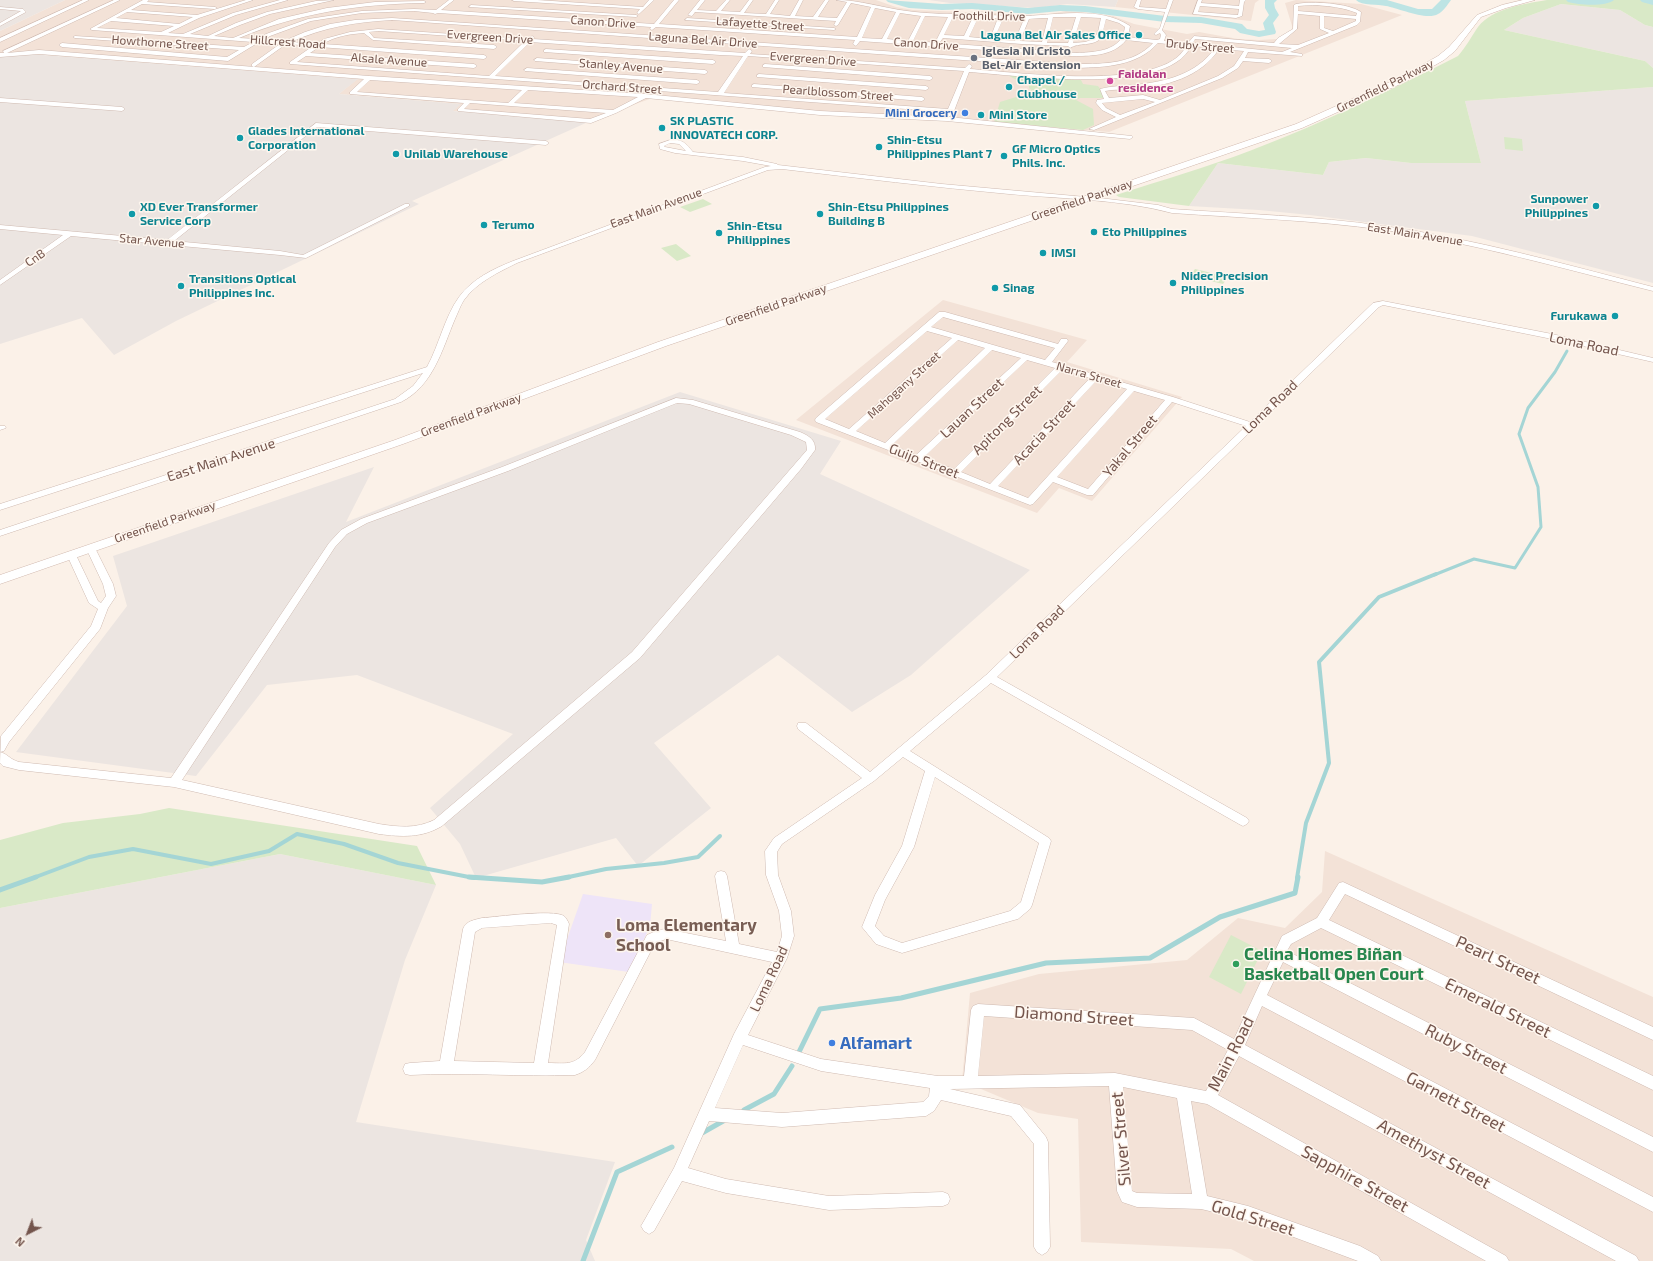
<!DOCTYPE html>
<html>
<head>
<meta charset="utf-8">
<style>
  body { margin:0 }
  #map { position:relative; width:1653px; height:1261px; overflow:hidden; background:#fbf1e8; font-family:"Exo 2",sans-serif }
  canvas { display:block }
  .north { position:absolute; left:8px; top:1213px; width:40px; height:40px; -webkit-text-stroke:3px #fef6ee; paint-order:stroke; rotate:222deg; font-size:11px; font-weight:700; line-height:16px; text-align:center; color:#74554d }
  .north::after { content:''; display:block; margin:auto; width:14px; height:18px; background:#74554d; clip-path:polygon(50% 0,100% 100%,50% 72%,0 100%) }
</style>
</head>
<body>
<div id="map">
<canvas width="1653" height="1261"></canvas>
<div class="north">N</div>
</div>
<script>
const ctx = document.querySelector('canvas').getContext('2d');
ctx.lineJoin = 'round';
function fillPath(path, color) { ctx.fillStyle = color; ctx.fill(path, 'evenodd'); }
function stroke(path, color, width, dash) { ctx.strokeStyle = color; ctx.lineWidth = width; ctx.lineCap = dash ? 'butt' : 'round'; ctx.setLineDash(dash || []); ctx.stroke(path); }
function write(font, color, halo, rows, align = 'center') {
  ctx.font = font + ' "Exo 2",sans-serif'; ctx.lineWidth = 3; ctx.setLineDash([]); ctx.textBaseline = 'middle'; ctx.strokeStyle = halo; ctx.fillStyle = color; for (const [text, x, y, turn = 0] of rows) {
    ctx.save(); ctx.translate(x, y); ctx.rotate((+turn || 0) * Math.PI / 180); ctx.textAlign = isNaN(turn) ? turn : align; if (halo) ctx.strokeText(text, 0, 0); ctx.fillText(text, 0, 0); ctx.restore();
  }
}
fillPath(new Path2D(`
  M65,0H876L896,7L913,10L967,12L980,11L1014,15H1045L1066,11L1113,16L1134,24L1187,34L1199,32L1238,39L1259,40L1277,39L1286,35L1293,29L1285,3L1296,0L1361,4L1402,15L1109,132L994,122L821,112L658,96L588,121L452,111L460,104L339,94L357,79L30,54L0,57V31Z
  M1118,0H1259L1255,3L1251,21L1115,7Z
  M943,300L1087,340L1067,362L1182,397L1092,501L1059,488L1037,513L796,420Z
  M1325,851L1653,997V1261H1254L1231,1249L1081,1242L1078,1119L1038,1113L962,1081L970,993L1039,974L1187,960L1238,918L1285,928L1322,892Z`), '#f3e2d7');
fillPath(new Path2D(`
  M0,0H65L0,31Z
  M929,0H1118L1115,7L1067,4L1036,8L950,3Z
  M1561,4L1620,10L1645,25L1653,27V68L1645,61L1504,30L1523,18Z
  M30,54L358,79L339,94L461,104L453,111L588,122L412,201L419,204L176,321L114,355L82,318L0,344V57Z
  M1653,87V283L1472,236L1310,215L1259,210L1189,206L1218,163L1323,175L1329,162L1366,158L1411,163H1481L1465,101Z
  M680,392L841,441L820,474L1030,570L911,675L852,712L778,655L654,743L711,808L638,866L616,838L476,878L460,844L430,808L513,734L357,675L267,685L196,776L16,752L127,606L113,556L374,467L346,522Z
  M280,854L436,885L405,960L356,1122L615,1162L586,1240L595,1261H0V908Z`), '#ece5e1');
fillPath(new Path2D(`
  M583,894L652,904L650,926L629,972L559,962Z`), '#eee4f8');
fillPath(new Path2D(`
  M1547,0H1653V27L1645,25L1620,10L1561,4L1523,18L1504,30L1645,61L1653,68V87L1465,101L1481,163H1411L1366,158L1329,162L1323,175L1218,163L1189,206L1119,197L1116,195C1162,180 1208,167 1252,150C1323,123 1391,90 1458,56C1466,47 1471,37 1478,27C1493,8 1524,4 1547,0Z
  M1007,75L1081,80L1083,84L1098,86L1107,98H1080L1076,100L1093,109L1094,125L1083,130L994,122L1000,102L1026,94L1028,91L1032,90L1029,88V86Z
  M1504,137L1522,139L1523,151L1505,149Z
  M703,199L712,204L690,212L680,207Z
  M676,244L691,256L677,261L661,248Z
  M1195,269L1228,277L1223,284L1190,276Z
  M169,808L417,846L436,885L280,854L0,908V840L63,823L140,814Z
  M1231,935L1262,951L1241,994L1209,977Z`), '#d9e9c7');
stroke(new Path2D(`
  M1434,575L1474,559L1515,568L1541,527L1538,487L1519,434L1528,408L1555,372L1567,351`), '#a4d5d5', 3);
stroke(new Path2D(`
  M33,878L89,857L133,849L211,864L269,851L297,834L344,844L398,863L474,878
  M564,878L606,869L664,863L698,857L720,836
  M1297,878L1306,823L1329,763L1319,662L1379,597L1436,574`), '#a4d5d5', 4);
stroke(new Path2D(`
  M469,877L542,882L569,877
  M0,890L36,877
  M799,1052L820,1009L901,998L1046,963L1150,958L1220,917L1295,893L1298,877
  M744,1110L774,1094L792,1066
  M702,1133L725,1120
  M583,1261L617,1172L672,1147`), '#a4d5d5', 5);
fillPath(new Path2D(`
  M886,0L942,4L972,3L1028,8L1060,5L1085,6L1165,16L1201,17L1242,24L1247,29L1259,31L1265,30L1263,23L1269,15L1265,8V0H1277L1274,3L1275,8L1279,15L1273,23L1276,32L1275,34L1259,37L1240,33L1235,29L1201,23L1165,22L1085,12L1060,11L1028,14L972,9L942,10L909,8L888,2Z
  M1356,0H1387L1418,9H1432L1441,0H1451C1448,4 1443,12 1438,14C1427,21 1398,8 1386,6C1378,4 1362,6 1356,0Z
  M1566,0H1614C1606,7 1578,5 1568,2Z
  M1640,0H1653V5L1642,2Z`), '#bde4e4');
const minor = new Path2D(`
  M83,0H89L0,42V38Z
  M114,0H120L7,53L39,50L369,76L645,94L820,111L946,117L945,116L947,112L290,64V62L313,46L286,44L254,67L252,66V64L280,44L259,42L228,61L62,47L59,45L62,43L227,57L239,50L75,38L73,37L75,36L244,47L253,42L92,30L90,29L143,0H149L147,2L215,7L217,8L215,9L142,4L131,10L197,15L246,0H253L199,18L168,33L183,34L233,13L280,0H288L236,15L190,34L208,36L236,23L267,12L316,1L334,0L270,14L240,25L214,36L233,38L279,19L327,8L375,2L424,1L426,2L424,3C359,4 299,13 239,38L257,39L266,34L308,19L362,11L414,9L436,10L449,0H454L441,10L654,24L674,0H679L659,24L857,37L871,7L851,3L838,25L836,26L834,25L836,21L695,12L692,16L688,15L700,0H705L697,10L716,11L726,0H730L721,11L740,12L749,0H753L744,13L766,14L775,0H779L770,14L790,16L799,0H803L795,16L813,17L825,0H829L818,17L837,18L847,2L836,0C860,0 883,8 907,11C928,14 950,14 971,14C994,15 1018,17 1041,15C1070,13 1104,9 1130,26L1128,37L1157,40L1160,39L1161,35L1160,33L1156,35L1154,34L1160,28L1165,12L1138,9L1134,7L1137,0H1141L1139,7L1166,9L1169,0H1173L1162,30L1166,35L1164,41L1188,43L1194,36L1274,43L1278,38L1293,29L1294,5L1296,4C1312,1 1348,3 1361,12L1360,22L1357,25L1290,52L1302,54V56L1248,52L1245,58L1269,59L1272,61L1269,63L1243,61L1238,68L1222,78L1094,130L1089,129L1116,117L1102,110L1096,103L1097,100L1104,99L1100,89C1111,86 1122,86 1134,85C1164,82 1196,75 1215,48L1191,46C1168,97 1016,75 969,72L954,111L949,117L1132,136L1133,137L1130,139L947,121L820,115L646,98L616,113L591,123L458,111V109L464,103L350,94V92L364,79L39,54L0,57V53H4L3,51ZM1298,6C1316,4 1340,6 1357,13L1356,16L1298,11ZM875,8L896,12L882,39L862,38ZM414,11L433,13L435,14L438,13L651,27L650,29L652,30L656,27L855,40L853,44L856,46L860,41L1069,56C1088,56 1113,57 1126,40L1153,43C1134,64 1104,64 1077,64L392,18L355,20L330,24L305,32L284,41L264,40L270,36L311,21L362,13ZM127,12L193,17L179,24L116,18ZM900,13L921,16L908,41L887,39ZM1298,14L1320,16V29L1329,33L1298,45L1279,44L1297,29ZM925,16L948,17L936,41L939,43L943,38L1022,44L1068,46L1070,48C1079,42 1093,47 1101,38L1121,39C1111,52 1092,52 1077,53L913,41ZM1324,16L1356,19V21L1333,31L1324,28ZM953,17H973L964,36L944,35ZM1053,17H1076L1068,43H1047ZM1081,17L1101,18L1098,32L1094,39L1085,42L1073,43ZM978,18H998L990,39L969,37ZM1041,18H1048L1042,42L1020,41L1029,19ZM1003,19H1024L1015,41L994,39ZM1106,19L1119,23L1125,27L1123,37L1102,35ZM392,20L1077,68C1107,67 1137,66 1158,43L1186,46C1165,93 1014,72 970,69L972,66L969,64L965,68L750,54L752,51L749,49L745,53L533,39L534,37L532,36L528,39L378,29L350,32L324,39L317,44L291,42C324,27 356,22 392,20ZM111,21L174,26L161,32L97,28ZM378,31L525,41L489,76L297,62L306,56L474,68L477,66L474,64L310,53L319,47L484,59L487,57L484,55L323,44C335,36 351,34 364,33L373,40L494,49L497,47L494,45L374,38L369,32ZM1195,39L1292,48L1282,52L1193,43ZM530,42L720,55L743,56L718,92L495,76ZM1219,49L1244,51L1234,66L1218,76L1160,100L1143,95L1109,98L1105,91C1114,89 1124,90 1133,89C1166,86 1200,78 1219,49ZM748,56L964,71L948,109L724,93ZM370,80L522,90L508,103L357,92ZM528,90L638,97L613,110L514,103ZM1143,99L1155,102L1120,115L1106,108L1102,103ZM470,103L606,113L590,119L464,109Z
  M512,0H537L643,7L649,0H654L639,14L637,13L640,9L514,1Z
  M1198,0H1202L1201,3L1239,6L1240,0H1246L1244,2L1242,16L1236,18L1193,14ZM1200,6L1239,9L1238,15L1198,12Z
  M471,5L636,15L638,16L636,17L469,7Z
  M0,7L23,9L26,12L0,26V23L21,11L0,9Z
  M687,18L834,28L836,29L834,30L685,20Z
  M546,49L713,60L716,62L713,64L544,52V50Z
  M537,58L705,70L708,72L705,74L535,61L534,60Z
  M765,64L930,76L933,78L930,80L763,67V65Z
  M527,68L697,80L700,82L697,84L525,71L524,70Z
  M759,74L926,86L929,88L926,90L757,77V75Z
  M754,84L922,97L925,99L922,101L752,87V85Z
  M0,98L122,107L125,109L122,111L0,102Z
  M316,123L546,141L549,143L546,145L317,127L174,241L280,251L303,255L405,204H409V206L306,258L280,255L71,236L0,285V280L63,235L0,229V225L167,240Z
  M670,140C683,139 685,143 693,152L743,157L777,164L778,165L942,184L1108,199L1158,205L1172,209C1243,214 1314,216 1384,226C1475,239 1564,264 1653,287V291C1564,269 1475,243 1384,230C1314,220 1243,218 1172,213C1120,199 1063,199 1009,194C933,187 858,178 782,169L768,170L517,263C499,272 477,282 464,300C460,306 458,313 455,319C442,350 433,386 401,402L0,536V530L395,399L413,386L423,373L0,510V504L427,367C439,345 445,316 459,297C472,279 493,269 513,261L765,167L771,166L743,161L675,153L660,149L659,144ZM670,143L679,144L686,151L665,147L664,146Z
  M1383,301L1552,334L1653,358V362L1552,339L1383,305L1379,307L997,677L1247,818L1249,821L1247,824L1243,826L1239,824L991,683L910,751L1049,838L1051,841L1032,905L1030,909L1018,919L1014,920L902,953L876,944L862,927L875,895L902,846L925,771L903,757L874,781L782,844L777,852L778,875L791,911L794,936L787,958L748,1035L821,1059L938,1076H964L971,1010L973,1006L978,1004L1194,1018L1234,1039L1282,936L1317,918L1339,883L1343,882L1653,1027V1040L1345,894L1329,920L1653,1076V1090L1321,928L1291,944L1287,951L1653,1137V1152L1283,962L1267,995L1653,1197V1212L1262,1006L1245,1045L1636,1256L1639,1261H1616L1239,1056L1218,1095L1506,1256L1509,1261H1486L1207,1104L1191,1101L1207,1196L1248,1206L1360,1246L1378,1256L1381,1261H1358L1248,1220L1201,1209L1137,1207L1122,1202L1117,1191L1109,1086L950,1089L1020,1105L1046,1137L1048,1142L1050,1247L1047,1252L1042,1255L1037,1252L1034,1247V1144L1011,1116L941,1100L934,1111L926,1116L782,1127L709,1121L688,1168L726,1179L829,1196L943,1192L948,1194L950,1199L948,1204L943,1206L829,1210L726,1193L682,1181L654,1231L649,1234L644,1231L641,1226L644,1221L674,1168L734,1034L772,962L666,939L655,943L595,1060C589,1068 584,1072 575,1075C520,1077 465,1072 410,1075L405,1074L403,1069L405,1064L410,1063L440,1061L463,929C466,921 474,920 482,918C497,917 553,909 564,916C566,918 568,921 569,924L548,1063C565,1063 574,1066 585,1052L647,935L658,930L666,929L726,941L715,876L717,872L721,871L725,872L727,876L739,944L777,952L782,936L779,911L766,875L765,851L774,838L862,778L798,729L797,726L798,723H806L870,772L986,675L1246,426L1172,402L1093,495H1087L1053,482L1033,504L1030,505L816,422L815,420L816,418L939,312H945L1058,344L1061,339H1067L1068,341L1052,362L1173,397L1250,422L1373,303ZM943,317L1055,348L1045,360L931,327ZM927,331L952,338L849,429L825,419ZM958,340L985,348L885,443L856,431ZM992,350L1021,358L916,455L892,445ZM1027,360L1055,368L954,469L923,458ZM1062,370L1090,378L990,484L961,472ZM1097,380L1127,389L1028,498L998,486ZM1134,391L1165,400L1088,489L1057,477ZM935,777L1039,843L1021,902L1010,911L902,943L884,936L875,926L885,900L914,847ZM551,923L557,925L534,1063L454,1061L475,932L482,928ZM984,1016L1192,1030L1228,1050L1206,1091L1115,1073L978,1076ZM743,1045L821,1071L930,1088L929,1096L923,1102L782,1113L715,1108ZM1123,1087L1177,1098L1192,1194L1137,1193L1132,1191Z
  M676,398L693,400L800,432C809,436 816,440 815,450L801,469L640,658L442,826C422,838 402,837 379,834L174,787L19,770L3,766L0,763L1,736L91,626L98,609L89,603L67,555L69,553H75L98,601L101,603L106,596L103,584L86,548L88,546H94L113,584L116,596L108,608L100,629L9,742L4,751L0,752C8,754 9,759 19,762L171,778L329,543L341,530L361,519L502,467ZM677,403L689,404L791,435L806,442L807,450L632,652L434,820C416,829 398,827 379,824L182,780L335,547L347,534L367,523L508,471Z
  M0,426H5L6,428L0,430Z`);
const secondary = new Path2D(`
  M1523,0H1535L1506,8L1481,17L1455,51L1444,60L1405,82L1302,128L666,346L403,444L0,584V575L395,440L658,342L1296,124L1399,78L1438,56L1449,47L1477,15L1502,5Z`);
stroke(minor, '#cfbab1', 1);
stroke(secondary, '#d1b9af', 1);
fillPath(minor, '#fff');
fillPath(secondary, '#fff');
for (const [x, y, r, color] of [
  [1139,35,4,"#0f9aa8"],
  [974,58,4,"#6b7280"],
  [1110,81,4,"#d1479c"],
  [1009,87,4,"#0f9aa8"],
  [965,113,4,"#3f7fe0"],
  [981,115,4,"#0f9aa8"],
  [662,128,4,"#0f9aa8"],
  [240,138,4,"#0f9aa8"],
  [879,147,4,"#0f9aa8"],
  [396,154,4,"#0f9aa8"],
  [1004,156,4,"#0f9aa8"],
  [1596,206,4,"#0f9aa8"],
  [132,214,4,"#0f9aa8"],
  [820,214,4,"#0f9aa8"],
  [484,225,4,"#0f9aa8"],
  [1094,232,4,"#0f9aa8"],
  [719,233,4,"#0f9aa8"],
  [1043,253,4,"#0f9aa8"],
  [1173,283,4,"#0f9aa8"],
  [181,286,4,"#0f9aa8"],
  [995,288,4,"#0f9aa8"],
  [1615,316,4,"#0f9aa8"],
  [608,935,4,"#8d6e63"],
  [1236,964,4,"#2e9e5b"],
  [832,1043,4,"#3f7fe0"]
]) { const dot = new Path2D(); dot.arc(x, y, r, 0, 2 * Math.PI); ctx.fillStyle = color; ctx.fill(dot); stroke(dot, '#fef6ee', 1.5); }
write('12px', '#74554d', '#fef6ee', [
  ["Foothill Drive",989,16,1],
  ["Canon Drive",603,22,4],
  ["Lafayette Street",760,24,4],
  ["Evergreen Drive",490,37,4],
  ["Laguna Bel Air Drive",703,40,4],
  ["Hillcrest Road",288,42,4],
  ["Howthorne Street",160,43,4],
  ["Canon Drive",926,44,4],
  ["Druby Street",1200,46,5],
  ["Evergreen Drive",813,59,4],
  ["Alsale Avenue",389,60,4],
  ["Stanley Avenue",621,66,4],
  ["Greenfield Parkway",1385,86,-26],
  ["Orchard Street",622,87,4],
  ["Pearlblossom Street",838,93,4],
  ["Greenfield Parkway",1082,200,-19],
  ["East Main Avenue",656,208,-20],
  ["East Main Avenue",1415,234,9],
  ["Star Avenue",152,241,5],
  ["CnB",35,258,-35],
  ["Greenfield Parkway",776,305,-19],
  ["Narra Street",1089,375,16],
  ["Mahogany Street",904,385,-42],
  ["Greenfield Parkway",471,415,-20],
  ["Greenfield Parkway",165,522,-19]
]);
write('bold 12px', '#0d838f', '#fef6ee', [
  ["Laguna Bel Air Sales Office",1131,35,"right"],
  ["Chapel /",1017,80],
  ["Clubhouse",1017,94],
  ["Mini Store",989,115],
  ["SK PLASTIC",670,121],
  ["INNOVATECH CORP.",670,135],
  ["Glades International",248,131],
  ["Corporation",248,145],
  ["Shin-Etsu",887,140],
  ["Philippines Plant 7",887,154],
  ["GF Micro Optics",1012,149],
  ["Phils. Inc.",1012,163],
  ["Unilab Warehouse",404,154],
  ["Sunpower",1588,199,"right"],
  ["Philippines",1588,213,"right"],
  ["XD Ever Transformer",140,207],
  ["Service Corp",140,221],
  ["Shin-Etsu Philippines",828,207],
  ["Building B",828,221],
  ["Terumo",492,225],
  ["Shin-Etsu",727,226],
  ["Philippines",727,240],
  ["Eto Philippines",1102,232],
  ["IMSI",1051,253],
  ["Nidec Precision",1181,276],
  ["Philippines",1181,290],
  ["Transitions Optical",189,279],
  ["Philippines Inc.",189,293],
  ["Sinag",1003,288],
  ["Furukawa",1607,316,"right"]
], 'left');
write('bold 12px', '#5b616d', '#fef6ee', [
  ["Iglesia Ni Cristo",982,51],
  ["Bel-Air Extension",982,65]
], 'left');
write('bold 12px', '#b23c85', '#fef6ee', [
  ["Faidalan",1118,74],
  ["residence",1118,88]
], 'left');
write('bold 12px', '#366cbe', '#fef6ee', [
  ["Mini Grocery",957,113]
], 'right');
write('14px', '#74554d', '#fef6ee', [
  ["Loma Road",1584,344,12],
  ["Loma Road",1270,407,-44],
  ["Lauan Street",972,408,-43],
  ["Apitong Street",1007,420,-45],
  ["Acacia Street",1044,432,-47],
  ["Yakal Street",1130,446,-50],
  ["East Main Avenue",221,460,-18],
  ["Guijo Street",924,461,21],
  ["Loma Road",1037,632,-44],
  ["Loma Road",769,979,-65]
]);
write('bold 17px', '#785e54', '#fef6ee', [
  ["Loma Elementary",616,925],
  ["School",616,945]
], 'left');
write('bold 17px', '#27864d', '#fef6ee', [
  ["Celina Homes Biñan",1244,954],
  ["Basketball Open Court",1244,974]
], 'left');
write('17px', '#74554d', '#fef6ee', [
  ["Pearl Street",1498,960,25],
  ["Emerald Street",1498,1008,26],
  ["Diamond Street",1074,1016,4],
  ["Ruby Street",1466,1049,27],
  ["Main Road",1231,1054,-63],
  ["Garnett Street",1456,1102,28],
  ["Silver Street",1121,1139,-95],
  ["Amethyst Street",1434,1154,29],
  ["Sapphire Street",1355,1179,29],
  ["Gold Street",1253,1218,17]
]);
write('bold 17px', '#366cbe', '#fef6ee', [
  ["Alfamart",840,1043]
], 'left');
</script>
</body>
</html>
